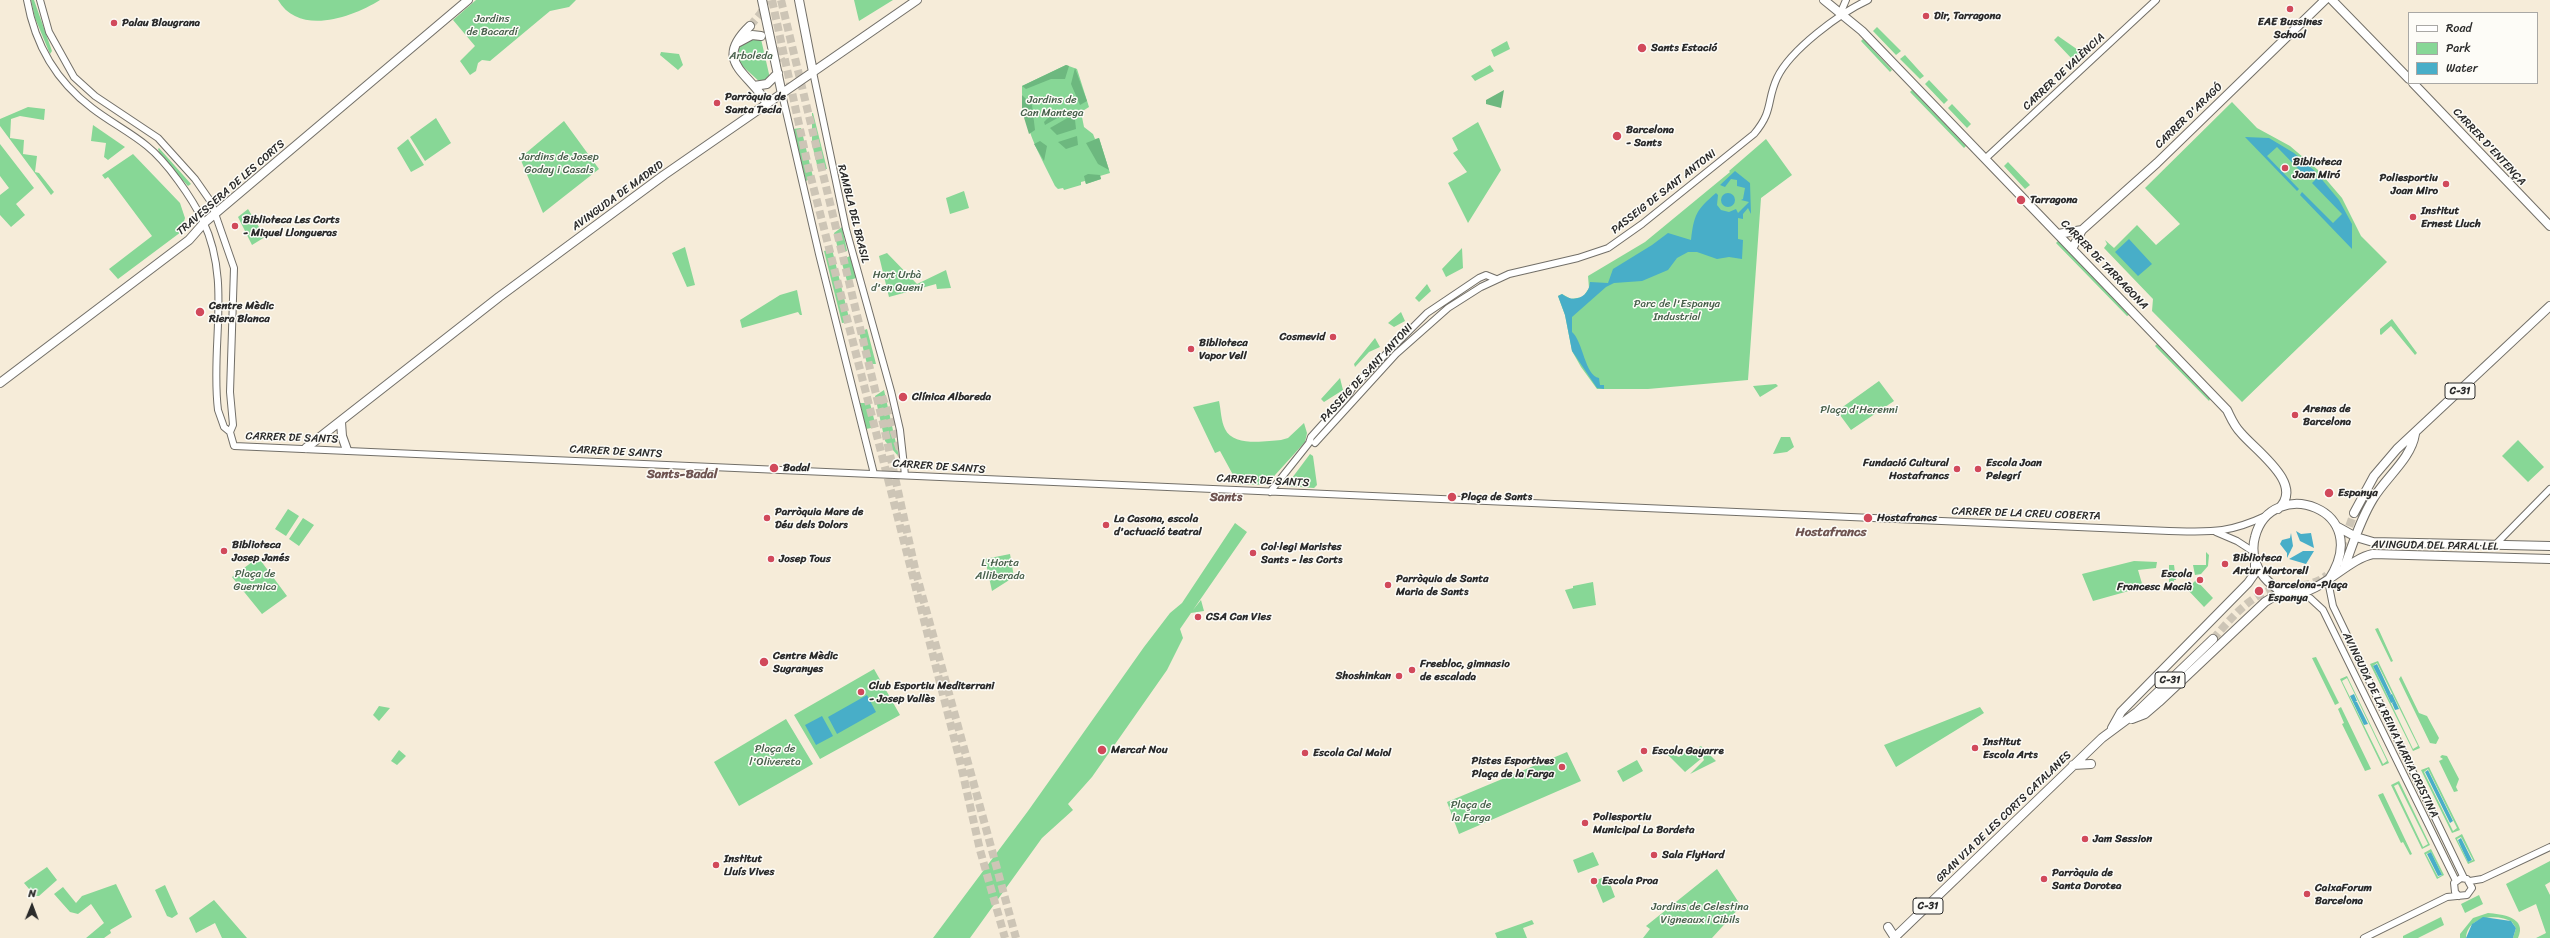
<!DOCTYPE html>
<html>
<head>
<meta charset="utf-8">
<style>
  body { margin:0 }
  #map { position:relative; width:2550px; height:938px; overflow:hidden; background:#f6ecd9; font-family:Sriracha,sans-serif }
  canvas { display:block }
  .legend { position:absolute; left:2408px; top:12px; width:130px; height:72px; box-sizing:border-box; background:#fdfcf7; border:1px solid #a9a8a5; margin:0; padding:5px 7px; list-style:none; font-size:12px; color:#2b2b2b }
  .legend li { display:flex; align-items:center; gap:8px; height:20px }
  .legend b { width:20px; border:1px solid #a9a8a5 }
  .north { position:absolute; left:12px; top:886px; width:40px; height:40px; -webkit-text-stroke:3px #fdfcf7; paint-order:stroke; rotate:1deg; font-size:11px; font-weight:700; line-height:16px; text-align:center; color:#2b2b2b }
  .north::after { content:''; display:block; margin:auto; width:14px; height:18px; background:#2b2b2b; clip-path:polygon(50% 0,100% 100%,50% 72%,0 100%) }
</style>
</head>
<body>
<div id="map">
<canvas width="2550" height="938"></canvas>
<ul class="legend">
<li><b style="height:5px;background:#fff"></b>Road</li>
<li><b style="height:11px;background:#87d796"></b>Park</li>
<li><b style="height:11px;background:#48aec8"></b>Water</li>
</ul>
<div class="north">N</div>
</div>
<script>
const ctx = document.querySelector('canvas').getContext('2d');
ctx.lineJoin = 'round';
function fillPath(path, color) { ctx.fillStyle = color; ctx.fill(path, 'evenodd'); }
function stroke(path, color, width, dash) { ctx.strokeStyle = color; ctx.lineWidth = width; ctx.lineCap = dash ? 'butt' : 'round'; ctx.setLineDash(dash || []); ctx.stroke(path); }
function write(font, color, halo, rows, align = 'center') {
  ctx.font = font + ' Sriracha,sans-serif'; ctx.lineWidth = 3; ctx.setLineDash([]); ctx.textBaseline = 'middle'; ctx.strokeStyle = halo; ctx.fillStyle = color; for (const [text, x, y, turn = 0] of rows) {
    ctx.save(); ctx.translate(x, y); ctx.rotate((+turn || 0) * Math.PI / 180); ctx.textAlign = isNaN(turn) ? turn : align; if (halo) ctx.strokeText(text, 0, 0); ctx.fillText(text, 0, 0); ctx.restore();
  }
}
fillPath(new Path2D(`
  M31,0H34L52,51L50,54L35,18Z
  M278,0H380C351,18 299,36 278,0Z
  M476,0H576L569,7L550,11L490,61L482,60L478,63L476,71L470,75L460,61L475,46L453,20Z
  M854,0H893L859,21Z
  M1877,27L1901,51L1896,55L1873,31Z
  M2058,36L2081,52L2073,60L2054,40Z
  M753,39H761L769,74V77L761,83L738,62L739,47Z
  M1863,39L1892,70L1890,72L1861,41Z
  M1507,41L1510,49L1494,57L1491,50Z
  M661,52L679,54L683,65L678,70L660,55Z
  M1905,55L1924,76L1920,79L1900,59Z
  M1066,65L1077,69L1089,107L1081,112L1084,127L1093,134L1095,139L1099,138L1110,173L1100,176L1101,179L1086,184L1085,181L1081,182V185L1064,190L1063,188L1058,189L1055,186C1039,153 1021,124 1022,86Z
  M1490,65L1494,71L1475,81L1471,76Z
  M1929,80L1948,100L1944,104L1925,84Z
  M1912,90L1966,146L1964,148L1910,92Z
  M2232,102L2257,128L2290,146L2318,170L2342,198L2361,236L2387,262L2242,402L2152,311L2153,299L2104,248L2107,244L2105,240L2114,248L2137,225L2156,245L2180,224L2145,188Z
  M1952,104L1971,124L1967,128L1948,108Z
  M28,107L45,109L44,120L20,116L11,119L10,138L24,140L23,154L37,156L35,172L39,173L54,192L51,195L0,126V119Z
  M812,113H813L827,169H818L812,144Z
  M436,118L451,143L425,161L410,137Z
  M564,121L599,169L543,213L520,158Z
  M1478,122L1501,170L1468,223L1448,183L1467,172L1453,153L1458,150L1452,138Z
  M93,125L125,147L108,160L104,157L106,143L91,141Z
  M801,128L813,177L806,181L793,129Z
  M408,139L424,165L411,172L397,148Z
  M1766,139L1792,175L1761,198L1748,380L1648,389H1597L1581,367L1572,351L1565,315L1558,296L1562,294L1571,299L1583,297L1589,288L1588,276L1645,242L1730,172L1729,171Z
  M0,144L34,188L16,204L25,215L11,227L0,215V195L9,188L0,176Z
  M159,148L191,184L188,186L161,157L158,149Z
  M133,154L180,203L185,218L181,232L118,279L109,269L152,236L108,177L105,179L102,175Z
  M2008,162L2030,185L2025,189L2004,166Z
  M964,191L969,208L950,214L946,198Z
  M248,209L265,237L252,245L238,217Z
  M842,227L847,251L839,253L834,233Z
  M2058,241L2129,315L2127,316L2056,243Z
  M685,247L695,285L687,287L672,253Z
  M1462,248L1463,268L1446,277L1442,269Z
  M832,249L850,322L842,323L824,251Z
  M887,253L917,284L946,270L951,288L937,289L936,284L889,297L879,256Z
  M850,256L856,278L847,281L841,260Z
  M1427,284L1431,291L1419,302L1415,298Z
  M797,290L802,315H800L798,312L742,328L740,320L780,295Z
  M1401,312L1405,321L1394,327L1388,323Z
  M2392,319L2417,353L2415,355L2391,326L2381,335L2380,334V329Z
  M867,329L876,364H867L859,332Z
  M1375,338L1380,347L1369,352L1355,367L1354,364Z
  M2157,344L2210,399L2209,401L2155,346Z
  M1340,378L1343,390L1324,402L1321,399Z
  M1879,381L1894,401L1851,430L1837,411Z
  M1776,384L1778,386L1760,397L1753,386Z
  M884,390L899,457L885,441L875,396Z
  M1219,401C1221,410 1221,421 1225,429C1233,447 1266,441 1281,440L1288,438L1304,423L1307,433L1305,442L1266,485L1238,484L1220,451L1215,453L1193,407Z
  M860,403H870L876,427L866,429Z
  M1781,437H1790L1794,447L1787,452L1773,454Z
  M2518,440L2544,467L2528,482L2502,456Z
  M1310,454L1313,456L1317,485L1314,488L1286,486Z
  M288,509L299,516L286,536L275,529Z
  M303,518L314,525L299,546L289,539Z
  M1235,523L1247,532L1193,610L1201,600L1204,611L1191,613L1180,629L1183,638L1167,670L1092,777L1068,804L1073,810L1042,838L970,938H933L1028,811L1144,647L1170,613L1182,603Z
  M2206,552L2209,555L2208,566L2201,574L2195,575L2193,565H2206Z
  M1010,554L1014,577L992,591L985,559Z
  M256,559L259,562L261,561L287,596L262,614L232,577Z
  M2134,561L2157,562L2156,568L2138,570L2143,587L2093,601L2082,574Z
  M2169,565H2174L2176,580H2174L2173,586L2169,587Z
  M2196,580L2213,598L2204,607L2187,589Z
  M1593,582L1596,605L1573,609L1565,590L1573,588V586Z
  M2378,628L2393,661L2391,662L2375,629Z
  M2316,657L2339,703L2335,705L2312,658Z
  M2378,661L2420,748L2413,751L2370,664ZM2377,663L2418,746L2413,749L2373,666Z
  M874,669L900,715L820,759L794,715Z
  M2347,676L2389,763L2382,766L2340,679ZM2347,678L2387,761L2383,764L2342,681Z
  M2401,676L2419,713L2427,716L2439,738L2436,744L2430,743L2399,679Z
  M379,706L390,708L379,721L373,715Z
  M1980,707L1984,713L1896,767L1884,745Z
  M2341,707L2371,769L2365,771L2342,724L2344,723L2338,709Z
  M786,719L813,764L739,806L714,762Z
  M1693,746L1702,758L1685,772L1667,754L1669,753L1679,757Z
  M1701,746L1716,761L1690,774L1704,760L1699,747Z
  M399,750L406,756L397,765L391,761Z
  M1567,752L1581,781L1459,834L1447,802Z
  M2442,755L2447,756L2459,779L2456,787L2458,791L2454,792L2439,761L2443,759L2440,757Z
  M1637,760L1643,771L1623,782L1617,771Z
  M2429,767L2460,830L2452,833L2421,770ZM2428,769L2457,828L2453,831L2424,772Z
  M2399,781L2430,845L2422,849L2391,785ZM2398,784L2428,844L2423,847L2394,786Z
  M2383,793L2412,854L2410,855L2403,842L2401,843L2378,795Z
  M2462,834L2475,861L2468,864L2455,838ZM2461,837L2473,860L2468,862L2457,839Z
  M2431,849L2444,875L2437,879L2424,853ZM2431,852L2442,875L2438,877L2426,854Z
  M1593,852L1599,865L1578,873L1573,860Z
  M2550,861V882L2545,885L2550,895V938H2536L2546,933L2536,904L2519,912L2506,884Z
  M47,867L57,880L39,896H35L24,883Z
  M1717,869L1741,906L1712,938H1643L1650,929L1646,926Z
  M1607,876L1615,897L1603,903L1594,881Z
  M116,884L132,917L110,930L111,933L104,938H86L104,923L91,904L78,914L70,912L54,894L63,887L76,903L82,896Z
  M165,885L178,914L172,918L167,916L155,890Z
  M2479,895L2483,904L2465,913L2461,904Z
  M214,900L247,938H222L215,923L196,933L189,918Z
  M2488,913C2501,914 2528,917 2518,938H2513L2516,928L2512,922C2498,913 2467,916 2466,938H2460V934L2473,918Z
  M2441,917L2444,925L2418,938H2403V936Z
  M1532,920L1534,924L1523,928L1527,938H1497L1495,933Z`), '#87d796');
fillPath(new Path2D(`
  M1066,65L1069,66L1065,79H1051L1026,89L1022,86Z
  M1075,68L1087,101L1080,105L1071,84Z
  M1504,90L1501,108L1486,104V100Z
  M1022,95L1032,105L1035,130L1029,134L1022,111Z
  M1066,110L1068,112L1045,125L1044,122L1052,114Z
  M1071,116L1075,120L1076,129L1057,135L1050,128Z
  M1077,136L1078,145L1066,149L1058,142Z
  M1099,138L1109,170L1098,164L1086,143Z
  M1040,141L1047,146L1044,161L1034,144Z
  M1088,174L1100,175L1101,179L1086,184L1084,176Z`), '#6db87f');
fillPath(new Path2D(`
  M2245,137L2269,138L2294,153L2316,172L2308,179L2277,147L2267,156L2299,189L2297,191Z
  M1735,171L1750,183L1751,214L1748,208L1743,214V219L1738,218V239L1743,240L1742,259L1729,257L1717,259L1697,252H1688L1677,258L1668,270L1642,281L1614,283L1606,287L1572,317V332C1583,341 1585,376 1599,378L1600,385H1604V389L1597,388L1572,351L1565,315L1558,296L1562,294C1574,304 1589,297 1590,282L1608,283L1613,269L1652,245L1668,233L1691,240C1694,215 1696,210 1716,193L1718,195L1717,205L1721,210L1729,212L1736,209L1738,213L1749,202L1741,200L1743,199L1745,188L1737,186V180L1731,179L1725,187L1720,185Z
  M2319,176L2339,200L2352,224V249L2300,195L2302,192L2333,223L2342,214L2312,183Z
  M1721 200a7 7 0 1 1 14 0a7 7 0 1 1-14 0Z
  M2129,239L2152,264L2138,276L2115,252Z
  M2296,531L2301,534L2311,533L2314,548L2300,541Z
  M2291,533L2293,546L2287,558V553L2280,544L2282,540L2290,538Z
  M2303,551H2314L2306,564L2289,559Z
  M2377,664L2391,694L2389,695L2392,694L2399,709L2395,710L2392,703L2394,702L2391,703L2384,688L2388,687L2384,688L2373,666Z
  M2354,694L2357,701L2355,702H2357L2368,724L2364,725L2350,696Z
  M867,695L876,712L837,734L828,717Z
  M822,716L833,736L816,745L805,725Z
  M2428,770L2453,821L2450,823L2425,772Z
  M2461,838L2472,860L2468,862L2461,847L2464,846L2461,847L2458,840Z
  M2431,852L2442,875L2438,876L2427,854Z
  M2483,917L2511,921L2516,928L2513,938H2466L2472,924Z`), '#48aec8');
stroke(new Path2D(`
  M772,0L808,166L960,761L980,850L1005,938
  M781,0L884,427L916,573L1016,938
  M750,26L761,13L766,0
  M769,38L782,61
  M882,396L902,456
  M2341,549L2354,513
  M2213,639C2229,621 2248,597 2271,590C2290,584 2311,589 2327,575`), '#cdc5b6', 8, [8, 4]);
const minor = new Path2D(`
  M27,0C35,45 56,81 92,108C110,122 130,132 147,146C167,162 192,198 203,221C232,282 210,346 218,410L224,427L230,432L234,446L2169,531C2212,532 2227,534 2268,515
  M40,0L49,32L74,77L95,96L158,138L195,179L211,202L234,268L230,392L233,425L230,432
  M1840,14L1846,0
  M813,72L846,229L891,391L900,430L905,475
  M782,94L819,254L874,474
  M1986,158L2156,0
  M1315,443L1396,354L1448,308L1481,287L1509,274L1578,258L1608,248L1642,224L1754,134C1774,110 1766,102 1777,78C1790,50 1840,13 1868,0
  M1270,492L1309,443L1311,437L1347,397L1353,387L1427,313L1479,278L1486,275L1496,279
  M2216,532L2237,541L2254,552
  M2495,545L2550,489
  M2328,581L2333,606L2464,878
  M2297,593L2310,598L2323,610L2456,881
  M2470,881L2482,879L2550,847
  M2364,938L2447,897L2467,895L2472,888L2467,879L2461,878L2454,883L2455,892L2459,896`);
const major = new Path2D(`
  M762,0L782,94
  M799,0L813,72
  M1824,0L1862,31L2227,410C2231,418 2234,426 2241,433C2256,451 2306,485 2278,509
  M2332,0L2409,79
  M750,26C711,63 751,73 767,104
  M739,42L752,35L761,36
  M2413,83L2550,226
  M754,86L767,84L778,73
  M2058,234L2082,230
  M2072,249L2082,230L2157,163L2325,0
  M0,383L189,240L204,223L468,0
  M341,422L342,436L347,450
  M306,448L499,297L664,175L917,0
  M2354,513L2374,476L2397,449L2550,306
  M2338,527L2356,537L2373,542L2550,546
  M2344,568C2353,544 2360,520 2373,499C2386,477 2411,459 2415,434
  M2328,581C2377,508 2271,474 2255,537C2251,551 2255,566 2264,577C2302,622 2338,561 2373,554L2550,559
  M2132,719L2145,714L2159,702L2265,602L2278,594L2289,592
  M2112,728L2121,712L2248,583L2255,573V564
  M2073,765L2091,764
  M1888,927L1895,938
  M1894,938L2102,738L2137,712L2213,639`);
stroke(minor, '#726f68', 8);
stroke(major, '#726f68', 10);
stroke(minor, '#fff', 6);
stroke(major, '#fff', 8);
for (const [x, y, r, color] of [
  [2290,9,4,"#d1495b"],
  [1926,16,4,"#d1495b"],
  [114,23,4,"#d1495b"],
  [1642,48,5,"#d1495b"],
  [717,103,4,"#d1495b"],
  [1617,136,5,"#d1495b"],
  [2285,168,4,"#d1495b"],
  [2446,184,4,"#d1495b"],
  [2021,200,5,"#d1495b"],
  [2413,217,4,"#d1495b"],
  [235,226,4,"#d1495b"],
  [200,312,5,"#d1495b"],
  [1333,337,4,"#d1495b"],
  [1191,349,4,"#d1495b"],
  [903,397,5,"#d1495b"],
  [2295,415,4,"#d1495b"],
  [774,468,5,"#d1495b"],
  [1957,469,4,"#d1495b"],
  [1978,469,4,"#d1495b"],
  [2329,493,5,"#d1495b"],
  [1452,497,5,"#d1495b"],
  [767,518,4,"#d1495b"],
  [1868,518,5,"#d1495b"],
  [1106,525,4,"#d1495b"],
  [224,551,4,"#d1495b"],
  [1253,553,4,"#d1495b"],
  [771,559,4,"#d1495b"],
  [2225,564,4,"#d1495b"],
  [2200,580,4,"#d1495b"],
  [1388,585,4,"#d1495b"],
  [2259,591,5,"#d1495b"],
  [1198,617,4,"#d1495b"],
  [764,662,5,"#d1495b"],
  [1412,670,4,"#d1495b"],
  [1399,676,4,"#d1495b"],
  [861,692,4,"#d1495b"],
  [1975,748,4,"#d1495b"],
  [1102,750,5,"#d1495b"],
  [1644,751,4,"#d1495b"],
  [1305,753,4,"#d1495b"],
  [1562,767,4,"#d1495b"],
  [1585,823,4,"#d1495b"],
  [2085,839,4,"#d1495b"],
  [1654,855,4,"#d1495b"],
  [716,865,4,"#d1495b"],
  [2044,879,4,"#d1495b"],
  [1594,881,4,"#d1495b"],
  [2307,894,4,"#d1495b"]
]) { const dot = new Path2D(); dot.arc(x, y, r, 0, 2 * Math.PI); ctx.fillStyle = color; ctx.fill(dot); stroke(dot, '#fdfcf7', 1.5); }
for (const [x, y, w] of [
  [2460,391,30],
  [2170,680,30],
  [1928,906,30]
]) { const box = new Path2D(); box.roundRect(x - w / 2, y - 8, w, 16, 3); ctx.fillStyle = '#fdfcf7'; ctx.fill(box); stroke(box, '#2b2b2b', 1); }
write('bold 10px', '#2b2b2b', null, [
  ["C-31",2460,391],
  ["C-31",2170,680],
  ["C-31",1928,906]
]);
write('bold 11px', '#2b2b2b', '#fdfcf7', [
  ["Dir, Tarragona",1934,16],
  ["EAE Bussines",2290,22,"center"],
  ["School",2290,35,"center"],
  ["Palau Blaugrana",122,23],
  ["Sants Estació",1651,48],
  ["Parròquia de",725,97],
  ["Santa Tecla",725,110],
  ["Barcelona",1626,130],
  ["- Sants",1626,143],
  ["Biblioteca",2293,162],
  ["Joan Miró",2293,175],
  ["Poliesportiu",2438,178,"right"],
  ["Joan Miro",2438,191,"right"],
  ["Tarragona",2030,200],
  ["Institut",2421,211],
  ["Ernest Lluch",2421,224],
  ["Biblioteca Les Corts",243,220],
  ["- Miquel Llongueras",243,233],
  ["Centre Mèdic",209,306],
  ["Riera Blanca",209,319],
  ["Cosmevid",1325,337,"right"],
  ["Biblioteca",1199,343],
  ["Vapor Vell",1199,356],
  ["Clínica Albareda",912,397],
  ["Arenas de",2303,409],
  ["Barcelona",2303,422],
  ["Fundació Cultural",1949,463,"right"],
  ["Hostafrancs",1949,476,"right"],
  ["Escola Joan",1986,463],
  ["Pelegrí",1986,476],
  ["Badal",783,468],
  ["Espanya",2338,493],
  ["Plaça de Sants",1461,497],
  ["Parròquia Mare de",775,512],
  ["Déu dels Dolors",775,525],
  ["Hostafrancs",1877,518],
  ["La Casona, escola",1114,519],
  ["d'actuació teatral",1114,532],
  ["Biblioteca",232,545],
  ["Josep Janés",232,558],
  ["Col·legi Maristes",1261,547],
  ["Sants - les Corts",1261,560],
  ["Biblioteca",2233,558],
  ["Artur Martorell",2233,571],
  ["Josep Tous",779,559],
  ["Escola",2192,574,"right"],
  ["Francesc Macià",2192,587,"right"],
  ["Parròquia de Santa",1396,579],
  ["Maria de Sants",1396,592],
  ["Barcelona-Plaça",2268,585],
  ["Espanya",2268,598],
  ["CSA Can Vies",1206,617],
  ["Centre Mèdic",773,656],
  ["Sugranyes",773,669],
  ["Freebloc, gimnasio",1420,664],
  ["de escalada",1420,677],
  ["Shoshinkan",1391,676,"right"],
  ["Club Esportiu Mediterrani",869,686],
  ["- Josep Vallès",869,699],
  ["Institut",1983,742],
  ["Escola Arts",1983,755],
  ["Mercat Nou",1111,750],
  ["Escola Gayarre",1652,751],
  ["Escola Cal Maiol",1313,753],
  ["Pistes Esportives",1554,761,"right"],
  ["Plaça de la Farga",1554,774,"right"],
  ["Poliesportiu",1593,817],
  ["Municipal La Bordeta",1593,830],
  ["Jam Session",2093,839],
  ["Sala FlyHard",1662,855],
  ["Institut",724,859],
  ["Lluís Vives",724,872],
  ["Parròquia de",2052,873],
  ["Santa Dorotea",2052,886],
  ["Escola Proa",1602,881],
  ["CaixaForum",2315,888],
  ["Barcelona",2315,901]
], 'left');
write('11px', '#475f4b', '#fdfcf7', [
  ["Jardins",492,19],
  ["de Bacardí",492,32],
  ["Arboleda",751,56],
  ["Jardins de",1052,100],
  ["Can Mantega",1052,113],
  ["Jardins de Josep",559,157],
  ["Goday i Casals",559,170],
  ["Hort Urbà",897,275],
  ["d'en Queni",897,288],
  ["Parc de l'Espanya",1677,304],
  ["Industrial",1677,317],
  ["Plaça d'Herenni",1859,410],
  ["L'Horta",1000,563],
  ["Alliberada",1000,576],
  ["Plaça de",255,574],
  ["Guernica",255,587],
  ["Plaça de",775,749],
  ["l'Olivereta",775,762],
  ["Plaça de",1471,805],
  ["la Farga",1471,818],
  ["Jardins de Celestina",1700,907],
  ["Vigneaux i Cibils",1700,920]
]);
write('11px', '#2b2b2b', '#fdfcf7', [
  ["CARRER DE VALÈNCIA",2064,72,-43],
  ["CARRER D'ARAGÓ",2189,116,-44],
  ["CARRER D'ENTENÇA",2489,147,47],
  ["TRAVESSERA DE LES CORTS",231,188,-41],
  ["PASSEIG DE SANT ANTONI",1664,192,-38],
  ["AVINGUDA DE MADRID",618,196,-36],
  ["RAMBLA DEL BRASIL",853,214,76],
  ["CARRER DE TARRAGONA",2104,265,46],
  ["PASSEIG DE SANT ANTONI",1367,373,-47],
  ["CARRER DE SANTS",292,438,2],
  ["CARRER DE SANTS",616,452,3],
  ["CARRER DE SANTS",939,467,4],
  ["CARRER DE SANTS",1263,481,3],
  ["CARRER DE LA CREU COBERTA",2026,514,2],
  ["AVINGUDA DEL PARAL·LEL",2435,546,1],
  ["AVINGUDA DE LA REINA MARIA CRISTINA",2390,725,64],
  ["GRAN VIA DE LES CORTS CATALANES",2004,817,-44]
]);
write('bold 13px', '#6f5552', '#fdfcf7', [
  ["Sants-Badal",682,475],
  ["Sants",1226,498],
  ["Hostafrancs",1831,533]
]);
</script>
</body>
</html>
